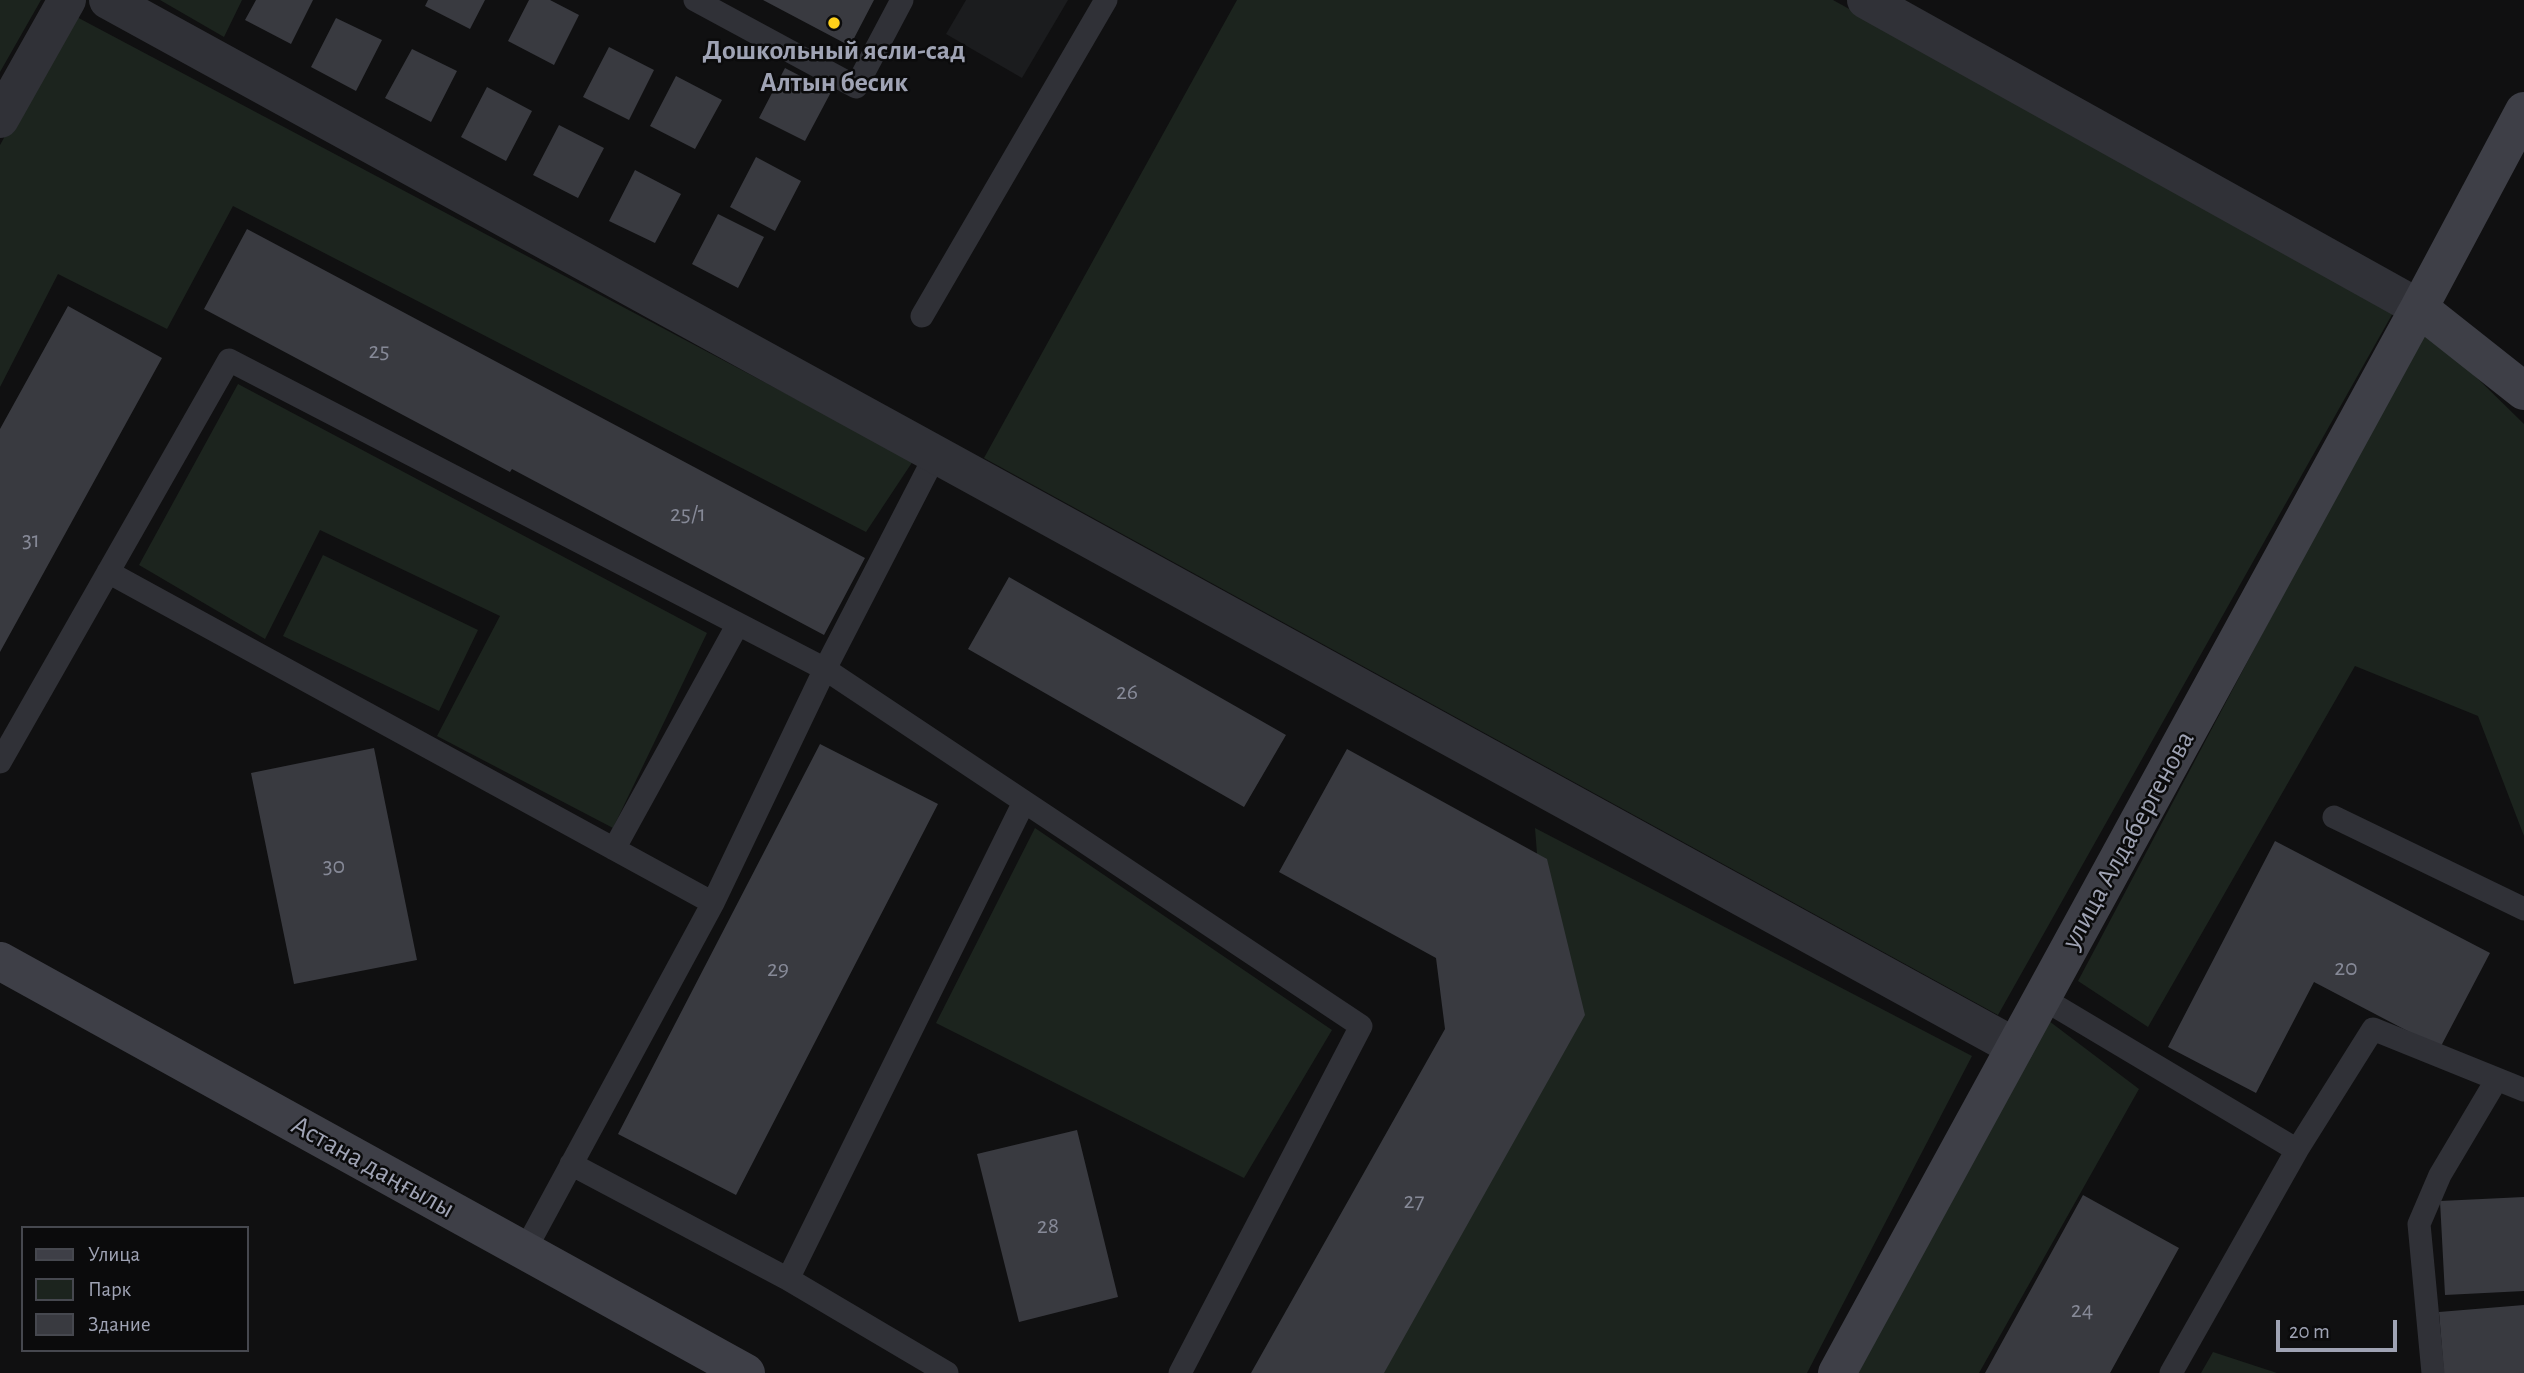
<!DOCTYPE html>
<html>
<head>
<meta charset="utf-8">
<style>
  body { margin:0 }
  #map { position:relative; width:2524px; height:1373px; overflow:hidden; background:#101011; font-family:"Alegreya Sans",sans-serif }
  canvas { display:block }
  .legend { position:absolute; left:21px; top:1226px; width:228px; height:126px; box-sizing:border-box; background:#0b0b0c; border:2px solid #46484f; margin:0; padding:9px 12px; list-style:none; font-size:21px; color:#9fa3b4 }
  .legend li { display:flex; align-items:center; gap:14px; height:35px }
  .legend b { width:35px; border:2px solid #46484f }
  .scale { position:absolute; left:2276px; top:1320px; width:121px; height:32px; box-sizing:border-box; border:4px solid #9fa3b4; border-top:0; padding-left:9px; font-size:21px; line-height:24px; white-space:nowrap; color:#9fa3b4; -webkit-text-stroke:5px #0b0b0c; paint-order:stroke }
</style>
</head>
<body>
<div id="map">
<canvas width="2524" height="1373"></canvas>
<ul class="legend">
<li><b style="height:9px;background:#3e3f47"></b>Улица</li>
<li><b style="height:19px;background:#1c241e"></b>Парк</li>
<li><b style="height:19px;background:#393a40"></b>Здание</li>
</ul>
<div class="scale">20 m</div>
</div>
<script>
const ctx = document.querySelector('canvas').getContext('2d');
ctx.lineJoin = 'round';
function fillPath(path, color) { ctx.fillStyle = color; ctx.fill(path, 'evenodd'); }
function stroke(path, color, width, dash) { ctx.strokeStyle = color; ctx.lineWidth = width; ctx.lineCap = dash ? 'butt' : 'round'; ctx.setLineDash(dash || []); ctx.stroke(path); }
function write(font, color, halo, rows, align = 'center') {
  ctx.font = font + ' "Alegreya Sans",sans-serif'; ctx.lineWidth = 5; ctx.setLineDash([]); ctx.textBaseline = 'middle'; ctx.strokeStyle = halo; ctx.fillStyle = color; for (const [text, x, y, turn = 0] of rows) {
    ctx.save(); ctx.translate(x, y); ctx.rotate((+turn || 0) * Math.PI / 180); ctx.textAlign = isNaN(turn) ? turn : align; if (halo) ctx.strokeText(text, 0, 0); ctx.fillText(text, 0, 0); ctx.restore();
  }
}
fillPath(new Path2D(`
  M966,0H1068L1022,78L946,34Z`), '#1b1c1e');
fillPath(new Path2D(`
  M0,0H41L0,72Z
  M160,0H242L224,37Z
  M1237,0H1833L2394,311L1998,1015L984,458Z
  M73,15L913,461L866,532L233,206L167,329L58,274L0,387V145Z
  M2425,327L2524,424V836L2478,716L2355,666L2148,1027L2078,981Z
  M238,384L707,633L613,828L437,736L500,616L320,530L265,639L139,565Z
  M323,555L478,630L439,711L283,636Z
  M1035,828L1332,1030L1244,1178L936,1023Z
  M1535,828L1972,1056L1807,1373H1379L1552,1047Z
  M2049,1021L2139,1089L1979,1373H1857Z
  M2213,1352L2277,1373H2201Z`), '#1c241e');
fillPath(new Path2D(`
  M256,0H313L291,44L245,20Z
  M428,0H485L470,29L425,6Z
  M529,0H550L579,15L554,65L508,41Z
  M763,0H874L850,46Z
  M336,18L382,40L356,91L311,67Z
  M609,47L654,70L629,120L583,97Z
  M412,49L457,71L431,122L385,98Z
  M785,68L831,92L805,141L759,118Z
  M676,76L722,100L695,149L650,126Z
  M487,87L532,111L506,161L461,137Z
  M559,125L604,148L578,198L533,175Z
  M756,157L801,181L775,231L730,207Z
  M635,170L681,194L655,243L609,221Z
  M718,214L764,237L738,288L692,264Z
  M247,229L865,558L824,635L512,469L510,472L204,309Z
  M68,306L162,358L0,652V429Z
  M1009,577L1286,735L1244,807L968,649Z
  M820,744L938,804L736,1195L618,1134Z
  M374,748L417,960L294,984L251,773Z
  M1347,749L1547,859L1585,1015L1384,1373H1251L1445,1029L1436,958L1279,872Z
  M2275,841L2490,953L2440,1048L2314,982L2256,1093L2168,1047Z
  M1077,1130L1118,1297L1019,1322L977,1154Z
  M2083,1195L2179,1248L2110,1373H1985Z
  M2524,1197V1291L2445,1295L2440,1201Z
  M2524,1305V1373H2444L2439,1312Z`), '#393a40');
stroke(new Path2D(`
  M695,0L856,87L902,0
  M922,316L1106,0
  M108,572L713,903L525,1250
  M0,762L229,360L825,669L936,454
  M2334,817L2524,909
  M614,849L738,624
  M713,903L825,669L1361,1026L1180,1373
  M2042,998L2297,1150L2373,1029L2524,1090
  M571,1164L788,1279L1024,802
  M788,1279L947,1373
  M2171,1373L2297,1150
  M2433,1373L2419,1224L2440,1175L2497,1079`), '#303137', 23);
stroke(new Path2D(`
  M108,0L2015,1047
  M1866,0L2419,308
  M0,119L67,0`), '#303137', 38);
stroke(new Path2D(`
  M2419,308L2524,391
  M0,961L746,1373
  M1837,1373L2419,308L2524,111`), '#3e3f47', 38);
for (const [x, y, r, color] of [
  [834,23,7,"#ffd11a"]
]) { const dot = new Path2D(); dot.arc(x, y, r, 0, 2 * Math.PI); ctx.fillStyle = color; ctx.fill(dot); stroke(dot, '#0b0b0c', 2.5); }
write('24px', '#868997', null, [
  ["25",379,351],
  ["25/1",688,514],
  ["31",31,540],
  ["26",1127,692],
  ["30",334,866],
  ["20",2346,968],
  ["29",778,969],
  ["27",1414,1201],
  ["28",1048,1226],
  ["24",2082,1310]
]);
write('bold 28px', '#9fa3b4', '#0b0b0c', [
  ["Дошкольный ясли-сад",834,51],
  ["Алтын бесик",834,83]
]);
write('28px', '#9fa3b4', '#0b0b0c', [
  ["улица Алдабергенова",2128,840,-61],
  ["Астана даңғылы",373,1167,29]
]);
</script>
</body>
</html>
